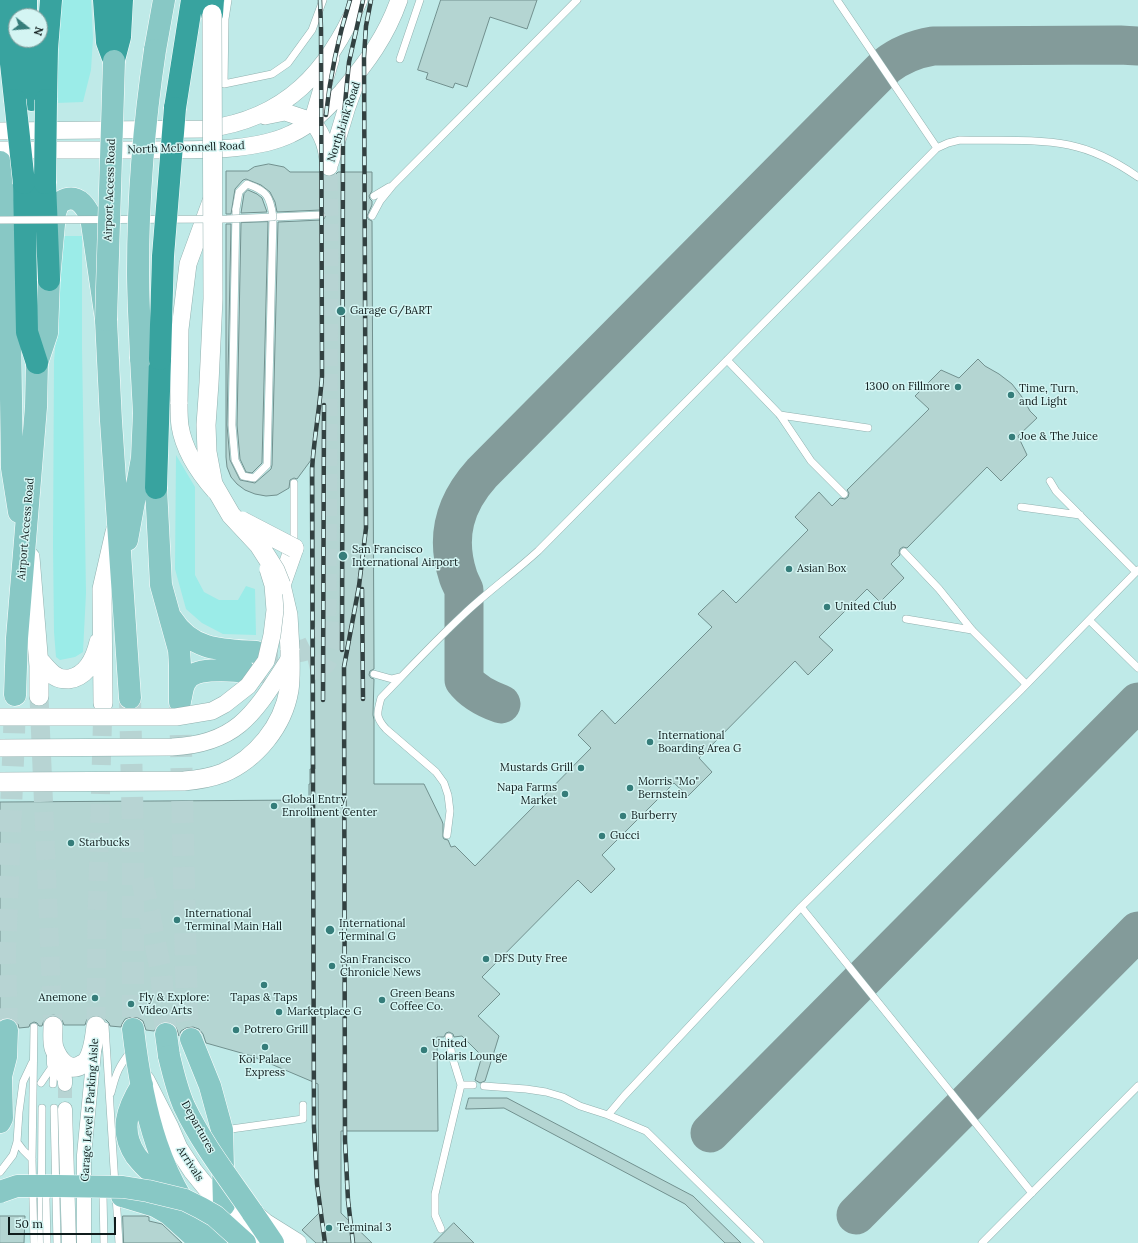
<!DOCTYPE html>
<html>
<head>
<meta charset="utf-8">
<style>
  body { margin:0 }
  #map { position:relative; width:1138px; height:1243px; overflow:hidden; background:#d4f5f3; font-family:Lora,serif }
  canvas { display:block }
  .north { position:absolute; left:8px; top:8px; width:40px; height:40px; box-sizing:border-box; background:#d4f5f3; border:1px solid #869e9d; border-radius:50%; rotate:107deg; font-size:11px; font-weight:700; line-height:16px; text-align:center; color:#101c1c }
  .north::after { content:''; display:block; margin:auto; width:14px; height:18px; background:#357d7a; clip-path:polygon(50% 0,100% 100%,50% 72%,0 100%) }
  .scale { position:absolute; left:8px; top:1217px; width:108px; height:18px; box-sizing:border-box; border:2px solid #101c1c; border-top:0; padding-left:5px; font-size:12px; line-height:14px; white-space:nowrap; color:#101c1c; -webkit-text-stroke:3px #d4f5f3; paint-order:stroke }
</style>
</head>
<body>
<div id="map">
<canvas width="1138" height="1243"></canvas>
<div class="north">N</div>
<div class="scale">50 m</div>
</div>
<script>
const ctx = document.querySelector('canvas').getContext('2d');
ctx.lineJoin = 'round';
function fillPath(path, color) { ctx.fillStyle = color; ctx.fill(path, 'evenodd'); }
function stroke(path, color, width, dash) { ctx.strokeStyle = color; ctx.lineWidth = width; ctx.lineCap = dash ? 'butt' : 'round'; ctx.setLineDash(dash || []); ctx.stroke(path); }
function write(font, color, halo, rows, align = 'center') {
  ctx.font = font + ' Lora,serif'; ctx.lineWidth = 3; ctx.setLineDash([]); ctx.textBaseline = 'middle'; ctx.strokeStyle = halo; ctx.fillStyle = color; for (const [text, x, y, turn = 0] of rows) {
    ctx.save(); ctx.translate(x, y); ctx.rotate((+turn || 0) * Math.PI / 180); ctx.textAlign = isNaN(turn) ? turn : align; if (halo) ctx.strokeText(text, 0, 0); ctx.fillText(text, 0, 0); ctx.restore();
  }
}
fillPath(new Path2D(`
  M0,0H1138V1243H0ZM16,16H40V40H16Z`), '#bfeae8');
fillPath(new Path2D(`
  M60,0H91L93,38L91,70L83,102L56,103Z
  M61,236H82V349L86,593L83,652L75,657L60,660L56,657L54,632L53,545L54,361L59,302Z
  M176,455L195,487V575L204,592L219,600H238L246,586L255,589L256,635L223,634L202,623L186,609L175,569Z`), '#9bece8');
stroke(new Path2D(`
  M501,704C487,699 473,692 464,680V590C462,585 459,580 458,576C445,536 455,503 482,473L886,66C900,55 915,49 933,46L1120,45L1138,46
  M710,1133L1138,702
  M856,1215L1138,931`), '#839b9a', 39);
const building = new Path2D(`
  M441,0H537L527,29L490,17L467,87L455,83L453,88L426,79L428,73L418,70Z
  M269,164L284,167L290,172H321L325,176L330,177L335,175L338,172H372V191L369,196L370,199L372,201V205L367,216L368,219L372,221L374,669L370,671L369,675L371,678L374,679L373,715L374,720V784H424L442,821L443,824V837L444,839L448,840L451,847L455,846L475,866L591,748L578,735L602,710L615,724L712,627L698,614L703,609L723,590L736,603L808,530L795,517L819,492L832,506L840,498L845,499L848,497L849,493L847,490L929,409L915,396L941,370L959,378L978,359L985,366L999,374L1012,384L1022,397L1030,411L1037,418L1018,436L1027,455L1001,481L987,467L907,548L903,547L900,549L899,553L900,555L891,564L904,578L880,602L867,589L819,637L833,650L808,675L795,661L699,758L712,772L688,796L674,783L602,855L615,869L591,893L578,880L482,977L500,994L478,1016L499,1036L485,1081L480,1083L475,1080L482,1056L462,1036L454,1037L453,1034L449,1032L446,1033L444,1037H437L438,1131H341V1213L372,1243H316L302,1230L319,1213L318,1084L252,1056L206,1043L203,1034L199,1029L193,1027L186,1028L181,1031L179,1036L176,1027L171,1023L165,1022L159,1024L154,1031L146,1030L143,1021L138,1018L132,1017L125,1019L122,1024L121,1027L110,1026L109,1023L103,1017L97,1015L91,1016L87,1019L85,1025H64L62,1020L59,1017L54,1015L48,1016L44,1020L42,1026H39L37,1023L34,1022L30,1024L29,1027L19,1028L18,1024L13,1019L7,1018L0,1020V802L309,800V784H310V769H315L314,456L297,479L294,478L290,480L289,488L277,495L266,496L255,494L245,490L237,484L231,477L227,467L226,457V224H231L227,425L230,460L240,480L255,483L271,469L272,465L278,222L321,220L324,219L326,215L325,212L321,210L277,212L275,202L270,192L261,185L246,179L243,180L235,189L231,214H226V171H248L254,167Z
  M248,190L257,194L262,198L267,212L241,213L244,194Z
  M268,222L262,463L252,473L246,472L240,459L237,425L241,223Z
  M469,1098H507L693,1196L741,1243H725L685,1204L504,1108L466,1109Z
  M0,1216H25L24,1243H0Z
  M123,1216H146L149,1217V1221L162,1224L182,1243H124Z
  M454,1223L474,1243H434Z`);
fillPath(building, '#b4d5d2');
stroke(building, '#72918f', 1);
stroke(new Path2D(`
  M65,1084V1109`), '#b7d4d3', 14, [14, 7]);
stroke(new Path2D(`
  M328,616L330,229L329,167`), '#b7d4d3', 17, [17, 8]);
stroke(new Path2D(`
  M39,696L53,1026
  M96,1026L97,918L103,703`), '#b7d4d3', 19, [19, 10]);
stroke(new Path2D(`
  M256,652C281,652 316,659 326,629C328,625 328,620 328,616
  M244,671C262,672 310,676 324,664C328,660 333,650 333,644C333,634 331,626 328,616
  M130,698L133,837V1029
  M180,702L187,1015L191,1039
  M142,879L161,971L166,1034
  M7,1030L5,953L14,736L15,695`), '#b7d4d3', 22, [22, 11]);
const service = new Path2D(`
  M228,0L225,19L224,84L272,74L288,63L312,30L323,0
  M837,0L937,148
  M400,59L420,0
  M374,196L389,187
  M236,209L232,425L235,460L243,476L254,478L267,465L273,217L321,215
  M372,216L380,201L393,185L577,0
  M727,360L780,415L811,461L844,494
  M780,415L868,428
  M1050,481L1056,491L1136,572
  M1021,507L1080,515
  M294,546V483
  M904,552L939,589L972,630L1026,684
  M1138,570L1089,620L1138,668
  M906,619L972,630
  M374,674L392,679L400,677
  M447,835L450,811L448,795L444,783L436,772L386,729C375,717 377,713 381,698C408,670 435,641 463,615C487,592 514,573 538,551L937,148L948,143L960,140C995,141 1035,138 1069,145C1094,150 1118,163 1138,177
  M801,907L1032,1193
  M105,1026L115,1185
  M41,1083L54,1064
  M53,1084L54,1067
  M461,1085H473
  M484,1086L526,1089L546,1092L563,1097L580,1106L608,1115L646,1131L760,1243
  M111,1093C116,1073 119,1066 131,1051
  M54,1108L57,1243
  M608,1115L624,1096L801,907L1021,690L1089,620
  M224,1130L303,1119V1105
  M17,1142L23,1150L32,1159
  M0,1172L13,1155L17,1142L19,1112L23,1082L32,1063
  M116,1195L119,1243
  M441,1229L435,1215V1194L461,1085L452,1056L449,1037
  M34,1243L32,1159L34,1027
  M41,1243L42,1108
  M982,1243L1138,1086`);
const minor = new Path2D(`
  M54,1056V1064L65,1079V1084
  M65,1109L69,1243
  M84,1243V1155L94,1052`);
const tertiary = new Path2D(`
  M265,116L285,112L312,121C324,136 327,148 329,167
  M313,119L331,58
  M0,131L206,129C286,119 329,71 359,0
  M0,150C49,150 99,150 148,150C191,149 252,153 291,134C311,125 327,108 342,92C367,62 386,37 399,0
  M330,163L347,107L356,82
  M179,404L180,329L188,264L211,201`);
const secondary = new Path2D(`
  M30,557L39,666V696
  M290,650L288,615L281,585L294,548
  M39,660C44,665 50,674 57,677C60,679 66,679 69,679C87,676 95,659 99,642
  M103,703L102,589L115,532
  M53,1026C53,1033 52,1041 54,1048C58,1059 68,1073 81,1065C83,1064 85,1063 86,1062C92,1055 95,1035 96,1026
  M145,1080L169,1127L178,1148L193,1171L206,1187L240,1221L260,1243
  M258,1217L265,1223L297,1243`);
const primary = new Path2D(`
  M155,50L164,0
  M0,162L2,182L10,330L12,468L19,512
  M144,413L156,488L161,585L179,650L180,665V702
  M127,540L142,458L144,413L141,358
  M172,619C192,651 223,650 256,652
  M15,695L17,638L36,407L37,363L47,333L49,280L55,213C56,210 57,206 59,204C61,201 64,200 67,199C80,196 86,208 91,217L106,320L111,421L130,698
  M181,697C182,692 183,685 186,681C195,666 228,671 244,671
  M133,1029C142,1105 159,1187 216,1243
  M166,1034L169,1056
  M191,1039L210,1086L222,1130L224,1205
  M0,1080L6,1057L7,1030
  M142,1085C127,1109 119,1131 136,1156C140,1161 144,1166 149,1170C155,1175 164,1177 171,1180
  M0,1122L2,1118L1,1078
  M122,1196L155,1206L169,1214L200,1242
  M252,1212L273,1243`);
const motorway = new Path2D(`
  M4,0L15,100
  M26,0V16
  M104,0L107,42L114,61
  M212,14L213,0
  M27,40L31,100
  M115,56L120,37L122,0
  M46,100L47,49L51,0
  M175,108L192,0
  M24,183L27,332L37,363
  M45,183L49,280
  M156,488L160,359`);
stroke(service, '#91b1af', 8);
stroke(minor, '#91b1af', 15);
stroke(tertiary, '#91b1af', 18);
stroke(secondary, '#91b1af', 20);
stroke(primary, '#fff', 23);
stroke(motorway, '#fff', 23);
stroke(service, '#fff', 7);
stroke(minor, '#fff', 14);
stroke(tertiary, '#fff', 17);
stroke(secondary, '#fff', 19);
stroke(primary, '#88c8c5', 22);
stroke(motorway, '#38a39f', 22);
const rail = new Path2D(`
  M320,0L321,28L322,376C320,407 314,438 312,469L314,1127L317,1184L325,1243
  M326,115C330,76 338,38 350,0
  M362,589L363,699
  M342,650L343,125L349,62L363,0
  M323,700L324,405
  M353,1243L348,1200L345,1140L344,667L359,586L366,528L364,57L366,26L371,0`);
stroke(rail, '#324141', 4.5);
stroke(rail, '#d4f5f3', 3, [9]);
const serviceBridge = new Path2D(`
  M0,220L227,219L273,217C270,196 267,191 247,184L239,192L236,209
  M100,1191L103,1195L104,1243
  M47,1243L46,1199L47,1192L50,1190`);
const tertiaryBridge = new Path2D(`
  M179,404C179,411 179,419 180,426C184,451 199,473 215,491
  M0,717H176L212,711L225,704L248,686L266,661L272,635L275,610L273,585L268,569
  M0,748L172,747C240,744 256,710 290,658`);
const secondaryBridge = new Path2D(`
  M212,14L213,299L209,383L206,425L207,452L213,484L231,515L259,545L268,559L275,570L281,585
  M242,521L294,548
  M0,782L184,781C197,780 210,778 223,773C256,759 283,726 289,690C291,677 290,663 290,650`);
const primaryBridge = new Path2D(`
  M106,320L114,61
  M141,358C140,329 138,300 138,271C138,197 144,123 155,50
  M169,1056C173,1073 177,1090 184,1106C202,1144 228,1177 252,1212
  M0,1192L17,1186H57L123,1187L148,1191L185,1200L201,1208L215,1216L245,1243`);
const motorwayBridge = new Path2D(`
  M15,100L24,183
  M45,183L46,100
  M160,359L163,256L175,108`);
stroke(serviceBridge, '#91b1af', 8, []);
stroke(tertiaryBridge, '#91b1af', 18, []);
stroke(secondaryBridge, '#91b1af', 20, []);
stroke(primaryBridge, '#fff', 23, []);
stroke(motorwayBridge, '#fff', 23, []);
stroke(serviceBridge, '#fff', 7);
stroke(tertiaryBridge, '#fff', 17);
stroke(secondaryBridge, '#fff', 19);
stroke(primaryBridge, '#88c8c5', 22);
stroke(motorwayBridge, '#38a39f', 22);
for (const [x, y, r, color] of [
  [341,311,5,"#357d7a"],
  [958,387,4,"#357d7a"],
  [1011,395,4,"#357d7a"],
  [1012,437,4,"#357d7a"],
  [343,556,5,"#357d7a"],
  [789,569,4,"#357d7a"],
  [827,607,4,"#357d7a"],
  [650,742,4,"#357d7a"],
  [581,768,4,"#357d7a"],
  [630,788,4,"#357d7a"],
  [565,794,4,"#357d7a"],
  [274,806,4,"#357d7a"],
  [623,816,4,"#357d7a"],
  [602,836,4,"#357d7a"],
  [71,843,4,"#357d7a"],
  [177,920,4,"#357d7a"],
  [330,930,5,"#357d7a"],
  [486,959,4,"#357d7a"],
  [332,966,4,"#357d7a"],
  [264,985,4,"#357d7a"],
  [95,998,4,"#357d7a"],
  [382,1000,4,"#357d7a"],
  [131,1004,4,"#357d7a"],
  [279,1012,4,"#357d7a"],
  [236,1030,4,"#357d7a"],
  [265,1047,4,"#357d7a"],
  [424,1050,4,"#357d7a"],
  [329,1228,4,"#357d7a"]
]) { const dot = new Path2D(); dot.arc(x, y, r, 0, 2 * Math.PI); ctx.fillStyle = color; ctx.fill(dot); stroke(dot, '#d4f5f3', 1.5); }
write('11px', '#101c1c', '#d4f5f3', [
  ["North Link Road",344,122,-72],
  ["North McDonnell Road",186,148,-2],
  ["Airport Access Road",110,190,-88],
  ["Airport Access Road",26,529,-85],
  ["Garage Level 5 Parking Aisle",90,1110,-86],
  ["Departures",198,1127,61],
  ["Arrivals",190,1164,57]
]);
write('11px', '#101c1c', '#d4f5f3', [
  ["Garage G/BART",350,311],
  ["1300 on Fillmore",950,387,"right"],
  ["Time, Turn,",1019,389],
  ["and Light",1019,402],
  ["Joe & The Juice",1020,437],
  ["San Francisco",352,550],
  ["International Airport",352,563],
  ["Asian Box",797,569],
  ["United Club",835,607],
  ["International",658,736],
  ["Boarding Area G",658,749],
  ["Mustards Grill",573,768,"right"],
  ["Morris \"Mo\"",638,782],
  ["Bernstein",638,795],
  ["Napa Farms",557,788,"right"],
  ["Market",557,801,"right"],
  ["Global Entry",282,800],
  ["Enrollment Center",282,813],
  ["Burberry",631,816],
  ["Gucci",610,836],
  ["Starbucks",79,843],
  ["International",185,914],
  ["Terminal Main Hall",185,927],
  ["International",339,924],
  ["Terminal G",339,937],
  ["DFS Duty Free",494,959],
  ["San Francisco",340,960],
  ["Chronicle News",340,973],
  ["Green Beans",390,994],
  ["Coffee Co.",390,1007],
  ["Anemone",87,998,"right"],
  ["Fly & Explore:",139,998],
  ["Video Arts",139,1011],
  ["Tapas & Taps",264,998,"center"],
  ["Marketplace G",287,1012],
  ["Potrero Grill",244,1030],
  ["United",432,1044],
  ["Polaris Lounge",432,1057],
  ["Koi Palace",265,1060,"center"],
  ["Express",265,1073,"center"],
  ["Terminal 3",337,1228]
], 'left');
</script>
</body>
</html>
